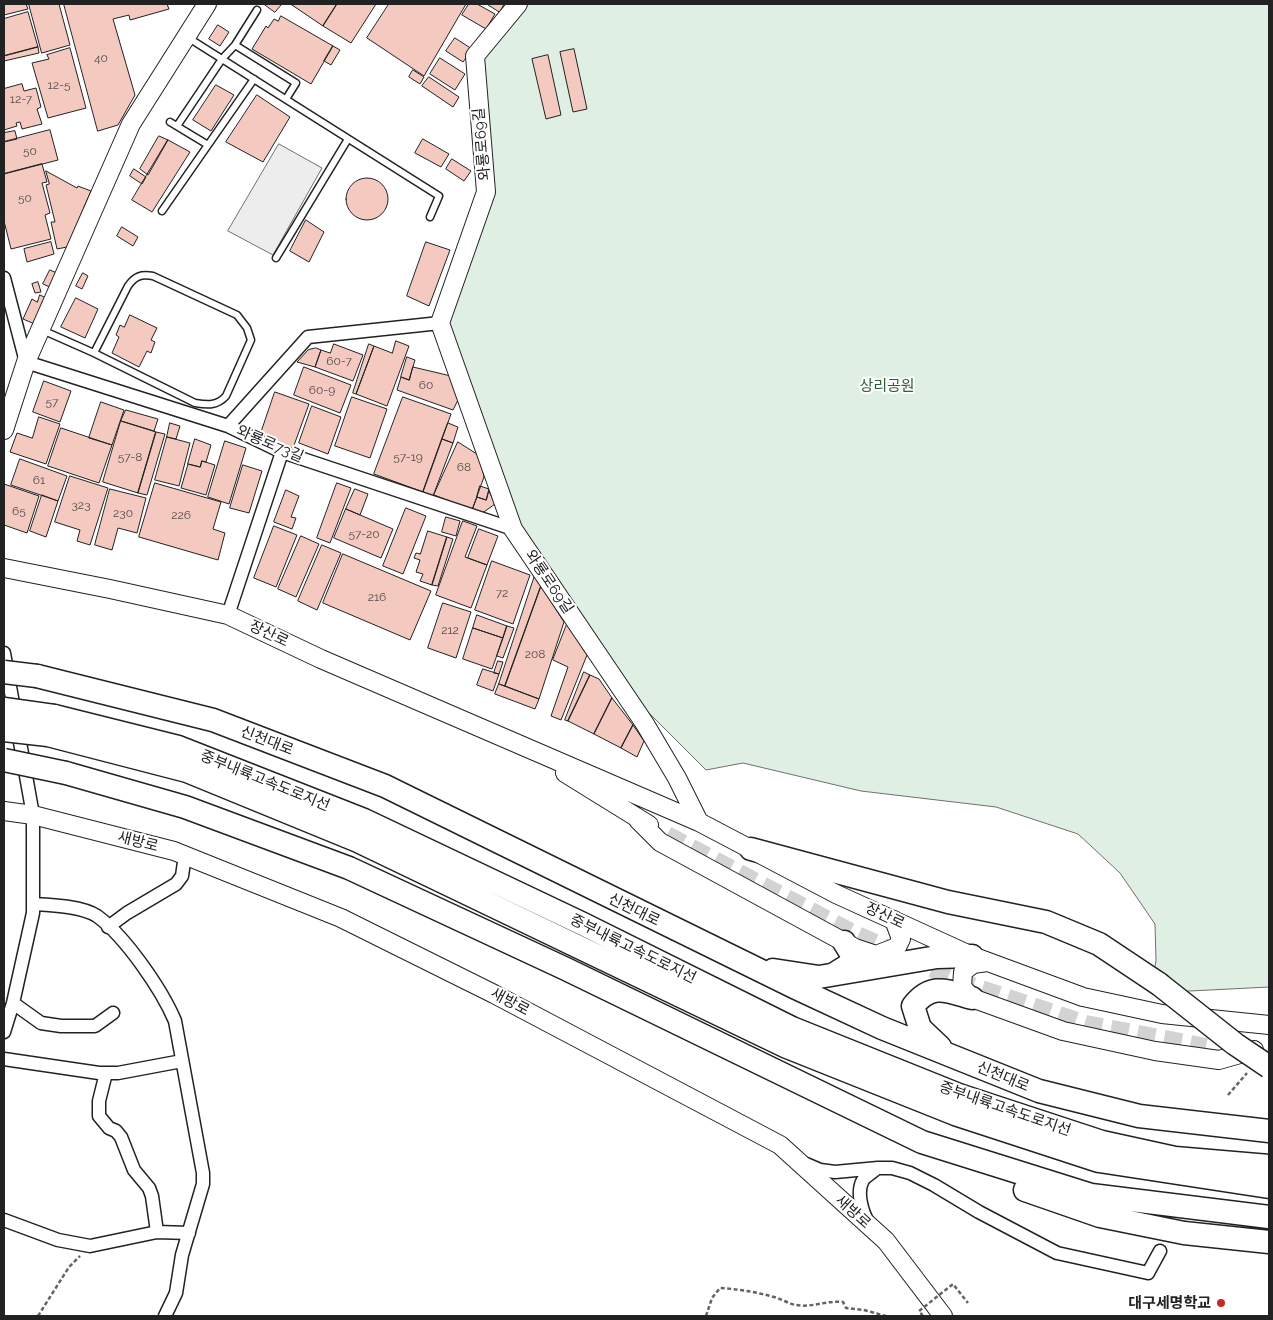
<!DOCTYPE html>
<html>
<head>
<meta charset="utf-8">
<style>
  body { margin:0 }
  #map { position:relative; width:1273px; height:1320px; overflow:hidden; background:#fff; font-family:Raleway,sans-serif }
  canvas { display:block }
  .frame { position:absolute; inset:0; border:5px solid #222; pointer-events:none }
</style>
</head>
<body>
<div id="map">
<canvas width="1273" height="1320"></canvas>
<div class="frame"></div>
</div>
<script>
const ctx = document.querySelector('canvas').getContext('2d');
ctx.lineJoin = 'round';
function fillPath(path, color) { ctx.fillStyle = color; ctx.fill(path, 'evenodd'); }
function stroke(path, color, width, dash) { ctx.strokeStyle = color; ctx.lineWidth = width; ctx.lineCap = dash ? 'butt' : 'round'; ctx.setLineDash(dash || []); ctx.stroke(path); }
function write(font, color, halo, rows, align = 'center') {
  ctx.font = font + ' Raleway,"Noto Sans KR",sans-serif'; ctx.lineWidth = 4; ctx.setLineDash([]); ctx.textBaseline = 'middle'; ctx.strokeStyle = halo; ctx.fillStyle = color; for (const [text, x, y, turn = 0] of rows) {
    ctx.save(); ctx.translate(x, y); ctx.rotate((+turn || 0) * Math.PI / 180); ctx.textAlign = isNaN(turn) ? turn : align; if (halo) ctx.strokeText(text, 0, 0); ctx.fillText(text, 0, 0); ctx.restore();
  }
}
const green = new Path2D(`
  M528,4H1269V987L1150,993L1156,961L1155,924L1120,873L1078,834L996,807L861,791L743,763L706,770L647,711L520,528L447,320L494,192L483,57Z`);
fillPath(green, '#e0efe3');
stroke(green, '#6f6f6f', 1);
const parking = new Path2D(`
  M279,144L322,168L273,255L228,231Z`);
fillPath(parking, '#ededed');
stroke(parking, '#6f6f6f', 1);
const building = new Path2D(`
  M4,4H26L28,9L4,15Z
  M29,4H59L70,45L42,53Z
  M64,4H167L169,9L130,20L129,15L113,19L135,95L118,125L98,131Z
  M264,4H282L275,12Z
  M293,4H337L323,26L292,5Z
  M337,4H376L351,43L323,26Z
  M389,4H466L424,76L367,38Z
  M469,4H477L495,14L486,29L462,15Z
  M487,4H504L500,12Z
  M28,12L38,47L4,56V19Z
  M281,16L333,46L311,84L252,49L266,26L268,28L274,19L278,21Z
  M218,25L229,32L220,46L209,39Z
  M455,38L472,49L463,62L446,51Z
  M333,46L340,50L331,65L324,61Z
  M38,47L39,53L4,61V56Z
  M70,48L86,108L48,118L32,63L49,59L47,55Z
  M574,49L587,109L573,112L560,52Z
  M548,55L561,115L546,119L532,59Z
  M440,58L465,74L455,90L430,74Z
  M413,70L424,77L420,84L409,77Z
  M429,77L459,97L453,107L422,86Z
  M22,84L24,91L36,88L41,107L37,109L42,124L22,129L20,122L16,123L17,126L4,130V89Z
  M216,85L234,95L211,131L193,120Z
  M257,95L290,117L263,162L226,142Z
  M50,130L58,160L4,174V142Z
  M15,131L17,139L4,142V133Z
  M159,136L168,140L148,175L140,169Z
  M423,139L449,154L441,167L415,153Z
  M168,140L190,152L152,212L132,200Z
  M452,159L471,171L464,181L446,169Z
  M42,164L47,182L42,183L50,213L45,215L51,239L11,249L4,221V174Z
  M134,169L146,177L142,184L130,176Z
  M46,171L77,188L78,186L91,191L67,247L57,249L51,222H55L46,185L49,184Z
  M346 199a21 21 0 1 1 42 0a21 21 0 1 1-42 0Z
  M306,220L324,232L309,262L290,251Z
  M122,227L138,237L133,246L117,236Z
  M51,242L54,254L27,262L24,249Z
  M426,242L450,250L429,306L407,296Z
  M50,270L59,274L52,288L43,284Z
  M83,273L88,276L82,289L76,286Z
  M38,282L41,292L35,293L32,284Z
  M40,295L48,299L37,325L23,319L32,299L37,302Z
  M76,298L98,309L85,338L61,327Z
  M130,315L157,328L151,340L155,342L151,353L147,351L139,367L112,353L119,337L116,335L120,325L124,327Z
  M396,341L409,346L387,406L356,394L374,346L392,353Z
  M334,344L363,355L353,381L315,367L321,350L330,353Z
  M369,344L374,346L356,394L353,393Z
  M316,348L321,350L315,367L297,362L308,350Z
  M407,357L415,360L409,380L401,377Z
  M304,367L351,385L340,413L294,395Z
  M413,367L451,376L459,398L453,410L397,390L401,377L409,380Z
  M44,381L71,391L60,422L33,412Z
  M275,392L309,404L293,448L260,436Z
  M352,397L387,409L370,458L335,446Z
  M403,397L451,414L423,492L374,474Z
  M101,402L124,410L112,445L89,438Z
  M312,406L341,417L328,454L299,443Z
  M126,410L158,419L154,431L121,421Z
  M39,417L60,424L46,464L10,452L17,433L32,438Z
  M121,421L156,432L138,493L103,482Z
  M170,423L180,426L176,439L167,437Z
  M448,423L458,427L453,443L442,439Z
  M61,428L112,445L99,483L48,466Z
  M156,432L165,434L147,495L138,493Z
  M167,437L190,443L179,486L155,480Z
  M195,439L211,445L206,462L202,461L200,467L188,464Z
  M442,439L453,443L433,496L423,492Z
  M225,441L246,448L229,504L208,497Z
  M458,442L480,456L484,477L472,510L434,495Z
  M20,459L67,476L58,501L11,485Z
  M202,461L215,465L206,495L181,488L188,464L200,467Z
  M243,465L262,471L249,513L230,508Z
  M70,476L108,488L90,545L77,541L80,530L55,522Z
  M155,483L221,502L213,529L225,533L218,560L139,537Z
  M337,483L351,488L330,543L317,538Z
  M4,484L39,496L27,533L4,525Z
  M480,486L489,489L486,500L477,497Z
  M110,489L146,498L137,533L118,528L112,550L95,545Z
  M355,489L368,494L360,515L346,509Z
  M286,490L299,496L291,517L296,518L292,529L274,522Z
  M489,491L495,504L481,514L472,510L477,497L486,500Z
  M42,495L58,501L46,537L30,531Z
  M406,508L426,516L403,574L383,566Z
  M346,509L393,529L381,558L334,538Z
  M446,517L460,521L456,536L442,532Z
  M463,521L477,526L465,557L487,565L471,608L436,595Z
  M274,526L297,535L276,587L254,578Z
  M479,529L498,536L487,565L468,558Z
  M428,531L447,537L432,585L420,581L423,574L416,572L420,560L414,558L416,553L420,554Z
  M301,536L319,544L296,597L278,589Z
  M447,537L453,539L438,586L432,585Z
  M322,545L341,553L317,610L298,601Z
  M343,554L431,591L410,640L323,603Z
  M492,561L530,575L513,624L475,610Z
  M535,575L541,586L505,686L499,684Z
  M541,586L564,622L539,699L505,686Z
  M443,603L471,612L456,658L428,648Z
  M477,615L507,626L503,638L473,628Z
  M567,624L587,655L561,720L551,716L568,667L553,660Z
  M507,626L514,628L503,658L497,656Z
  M473,628L503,638L492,669L463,659Z
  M498,661L503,662L499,674L494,673Z
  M483,669L499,674L493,691L477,685Z
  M584,672L590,675L568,721L565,720Z
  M590,675L599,679L612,698L594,734L568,721Z
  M499,684L539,699L535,709L495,694Z
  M612,698L633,725L621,748L594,734Z
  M633,725L644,741L637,757L621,748Z`);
fillPath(building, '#f3c9c0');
stroke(building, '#222', 1);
stroke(new Path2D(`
  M667,835L853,933L969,985L1086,1024L1206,1047`), '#d3d3d3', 18, [18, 9]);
const lane = new Path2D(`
  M187,37L439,196L430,217
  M235,45L296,83L286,99
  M170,122L208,145
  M177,126L222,59L235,45L257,10
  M162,211L254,79
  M276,258L348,139
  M42,330L94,353L195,403C208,405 217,406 226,396L251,340L247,328L237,315L153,276C141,274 135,276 128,286L94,353`);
const street = new Path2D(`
  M4,278L26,362L228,426L282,452L513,529
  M228,426L308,337L440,323
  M228,615L282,452
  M4,653L33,815V913L13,1003L4,1032
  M33,904C51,905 82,906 97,916C125,936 162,990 175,1021L203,1173V1184L182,1255L176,1293L165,1316
  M108,927L127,913L176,884L182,876L185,855
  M13,1003L41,1023L61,1026H95L113,1013
  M4,1059L99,1073H118L182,1061
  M106,1073L99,1101V1116L109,1128L116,1131L121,1137L134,1170L149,1188L152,1196L157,1232
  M806,1164L820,1170L835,1172L878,1168H892L910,1173L934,1185L979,1212L1057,1253L1148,1273L1160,1251
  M4,1220L58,1240L90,1246L157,1232L189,1233
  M869,1224C862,1212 856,1192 863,1180C866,1176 873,1172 876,1169`);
const secondary = new Path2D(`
  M518,4L475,56L486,192L440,323L513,529L645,724L677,778L699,822
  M4,430L26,362L131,124L207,4
  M4,568L110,589L228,615L321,659L699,822L836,894L972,956L1083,997L1162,1014L1269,1025
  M565,773L649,825
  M4,811L33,815L174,851L341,918L494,994L780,1145L886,1241L943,1316
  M638,820L660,842L855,948L876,955L897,947L901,939L894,920
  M987,962L973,964L963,972L962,987L972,998L1063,1031L1155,1051L1219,1060L1254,1050`);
const highway = new Path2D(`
  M37,676L213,720L385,786L796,988L882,1028L1039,1091L1139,1116L1269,1131
  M54,716L178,747L364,820L583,924L792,1028L959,1095L1102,1142L1175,1158L1269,1166
  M48,735L187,771L358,841L787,1047L955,1114L1099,1161L1269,1187
  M66,773L185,807L349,868L566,969L922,1142L1091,1195L1269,1217
  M751,849L948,902L1046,922L1099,944L1159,984
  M773,970L819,977L937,957L972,956
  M834,974L850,964L852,955L844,942
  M940,1047L920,1028L913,1006C932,982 947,991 972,998
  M1025,1190L1100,1216L1184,1233L1269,1242`);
stroke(lane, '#222', 9);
stroke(street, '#222', 15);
stroke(secondary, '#222', 20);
stroke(highway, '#222', 25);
stroke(new Path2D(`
  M1228,1095L1247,1073
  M38,1316L69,1267L80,1256
  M706,1316L712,1298L720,1288C738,1289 756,1292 774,1297C782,1299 789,1304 796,1305C812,1308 827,1300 843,1302L846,1308L864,1310L886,1316`), '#646464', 2.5, [4, 2.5]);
stroke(lane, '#fff', 6);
stroke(street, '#fff', 12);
stroke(secondary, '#fff', 18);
stroke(highway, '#fff', 22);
const highwayBridge = new Path2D(`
  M4,672L37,676
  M4,709L54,716
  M4,730L48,735
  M4,760L66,773
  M1159,984L1235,1044L1269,1067`);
stroke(highwayBridge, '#222', 25, []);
stroke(new Path2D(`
  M923,1316L919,1311L953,1284L968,1303`), '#646464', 2.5, [4, 2.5]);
stroke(highwayBridge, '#fff', 22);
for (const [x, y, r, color] of [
  [1221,1303,5,"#c62828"]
]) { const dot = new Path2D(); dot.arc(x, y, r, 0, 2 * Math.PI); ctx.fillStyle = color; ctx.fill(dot); stroke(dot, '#fff', 2); }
write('12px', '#564c4a', null, [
  ["40",101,58],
  ["12-5",59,85],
  ["12-7",21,99],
  ["50",30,151],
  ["50",25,198],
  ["60-7",339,361],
  ["60",426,385],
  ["60-9",322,390],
  ["57",52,402],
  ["57-8",130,457],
  ["57-19",408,457],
  ["68",464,467],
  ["61",39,480],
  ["323",81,505],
  ["65",19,511],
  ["230",123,513],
  ["226",181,515],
  ["57-20",364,534],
  ["72",502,593],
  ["216",377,597],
  ["212",450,630],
  ["208",535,654]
]);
write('15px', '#222', '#fff', [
  ["와룡로69길",482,144,-95],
  ["와룡로73길",270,444,23],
  ["와룡로69길",549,582,56],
  ["장산로",269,634,25],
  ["신천대로",267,741,21],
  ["중부내륙고속도로지선",265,781,22],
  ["새방로",138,842,14],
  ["신천대로",634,910,26],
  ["장산로",885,916,25],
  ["중부내륙고속도로지선",633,949,26],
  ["새방로",510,1002,28],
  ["신천대로",1003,1077,22],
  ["중부내륙고속도로지선",1005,1109,19],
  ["새방로",853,1212,42]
]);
write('15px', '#2f5e38', '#fff', [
  ["상리공원",887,386]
]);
write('bold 15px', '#222', '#fff', [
  ["대구세명학교",1211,1303]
], 'right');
</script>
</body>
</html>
